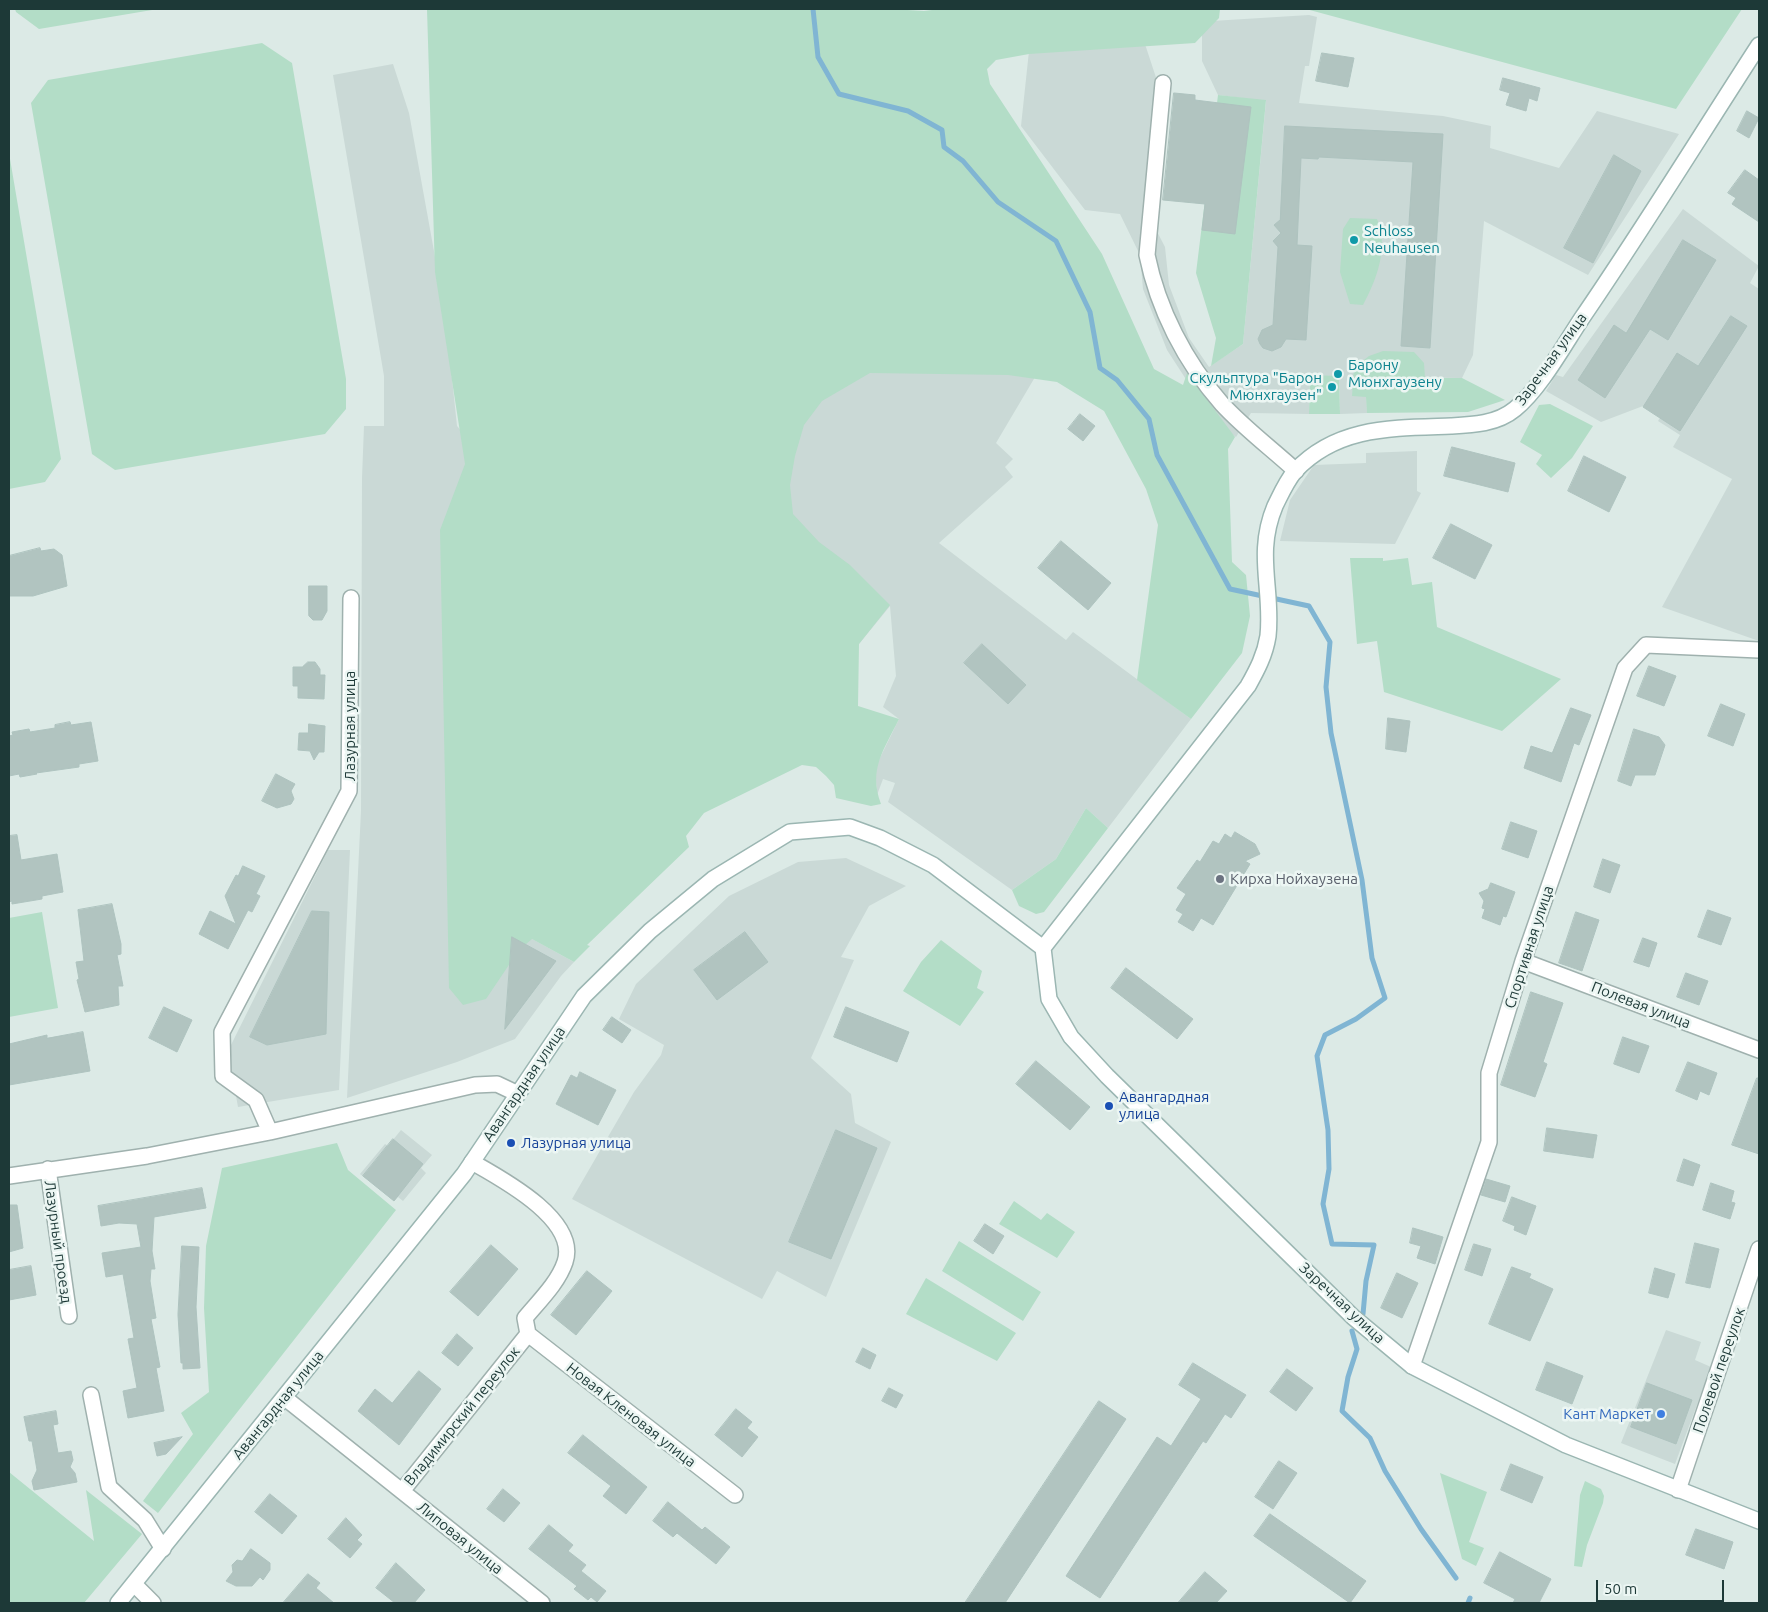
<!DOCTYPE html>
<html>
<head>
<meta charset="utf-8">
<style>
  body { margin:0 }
  #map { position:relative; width:1768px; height:1612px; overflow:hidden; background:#dceae6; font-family:Ubuntu,sans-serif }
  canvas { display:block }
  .frame { position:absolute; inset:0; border:10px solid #1d3937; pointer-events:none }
  .scale { position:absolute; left:1596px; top:1580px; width:128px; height:22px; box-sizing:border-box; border:2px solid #1d3937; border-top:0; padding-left:6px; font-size:15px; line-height:18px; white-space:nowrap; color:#1d3937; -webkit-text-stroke:4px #ecf6f3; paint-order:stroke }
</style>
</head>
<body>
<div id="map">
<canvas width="1768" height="1612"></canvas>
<div class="frame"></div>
<div class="scale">50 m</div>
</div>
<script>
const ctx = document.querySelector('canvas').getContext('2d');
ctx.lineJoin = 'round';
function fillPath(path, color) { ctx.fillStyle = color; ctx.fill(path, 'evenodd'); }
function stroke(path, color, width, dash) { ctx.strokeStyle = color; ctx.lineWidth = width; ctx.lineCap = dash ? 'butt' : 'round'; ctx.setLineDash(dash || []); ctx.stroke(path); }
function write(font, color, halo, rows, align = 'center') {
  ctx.font = font + ' Ubuntu,sans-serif'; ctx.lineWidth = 5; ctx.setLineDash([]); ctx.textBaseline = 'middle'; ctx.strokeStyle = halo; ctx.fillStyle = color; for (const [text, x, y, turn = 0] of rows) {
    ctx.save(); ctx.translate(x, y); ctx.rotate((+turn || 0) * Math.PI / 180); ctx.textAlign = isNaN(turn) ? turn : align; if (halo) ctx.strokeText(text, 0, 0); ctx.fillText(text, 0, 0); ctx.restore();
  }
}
fillPath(new Path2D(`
  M1309,15L1317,17L1309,66H1305L1299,103L1443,116L1491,126L1490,148L1559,168L1597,111L1679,134L1588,275L1484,221L1473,355L1462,378L1366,377L1367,413L1340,414L1339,376H1310L1309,414L1251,413L1236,437L1213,421L1167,350L1143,289L1140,255L1120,214L1085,210L1021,126L1029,51L1144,41L1166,108L1150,218L1165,247L1169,285L1189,338L1209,367L1243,344L1266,101L1218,95L1202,61V27L1212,21Z
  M393,64L409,113L445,312L457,426L512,488L505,924L574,962L561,976L515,1039L457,1062L347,1098L361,811L362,478L364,426H384V376L333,75Z
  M1683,209L1759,266L1750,283L1759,289V641L1662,607L1732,479L1673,447L1680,435L1658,421L1661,416L1643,406L1601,422L1546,391L1556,375L1563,377Z
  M932,246L1041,367L996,443L1013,459L1005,467L1013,477L939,543L1066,640L1073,632L1191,719L1108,828L1086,808L1056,859L1012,890L888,802L895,783L883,779L877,795L875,768L899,719L883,707L896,676L890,606L859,644L679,528Z
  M1417,451V491L1421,493L1395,544L1280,541L1290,500L1314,465L1366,463V453Z
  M328,850H350L339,1090L238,1107L228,1051Z
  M846,858L906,886L869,906L841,957L854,960L811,1058L851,1094L855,1123L891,1142L826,1297L777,1271L762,1299L572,1199L634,1092L661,1055L664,1045L619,1019L636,984L729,896L798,862Z
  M401,1130L432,1155L421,1168L426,1173L403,1201L398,1197L394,1201L360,1174L385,1144L388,1146Z
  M1666,1330L1701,1342L1695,1360L1711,1367L1675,1464L1621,1443Z`), '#cad9d6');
fillPath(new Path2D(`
  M15,9H158L39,29L16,12Z
  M427,9H891L924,11L940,9H1220L1219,18L1195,43L1029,54L996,60L987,69L990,84L1102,254L1154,369L1183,385L1187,373L1235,437L1228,449L1232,562L1246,575L1250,616L1242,653L1191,719L1137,680L1158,525L1146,489L1104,411L1057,382L1008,375L870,373L822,401L804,425L795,456L790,485L793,514L819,542L850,565L890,605L859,644L858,706L899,719C884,750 868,769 881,804L871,806L836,798L834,785L826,776L816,767L802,765L704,813L686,836L689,847L587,945L590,946L574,962L532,939L519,950L486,999L463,1005L449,988L440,530L465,464L435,272Z
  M1306,9H1742L1676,109Z
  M262,43L292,63L346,379V409L325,434L115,470L92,454L31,103L48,80Z
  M1218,95L1266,100L1243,344L1211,366L1216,338L1196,273Z
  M9,153L61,459L45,482L9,489Z
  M1350,218L1377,219C1389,247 1377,279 1363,305L1350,304L1340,272L1343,229Z
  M1383,351L1414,352L1424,363L1425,378H1462L1505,400L1468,412L1367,413L1366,397L1352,396L1354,368L1369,356Z
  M1310,375L1339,376L1340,414H1309Z
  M1550,404L1593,426L1572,458L1551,478L1536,464L1542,455L1520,442L1539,405Z
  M1350,558H1383V561L1408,558L1412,585L1432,582L1437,627L1561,679L1502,731L1384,692L1377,641L1357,644Z
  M1086,808L1108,828L1044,912L1036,914L1019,906L1012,890L1056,859Z
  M42,912L58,1008L9,1017V918Z
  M941,940L982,971L977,988L984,992L960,1026L903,991L921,962Z
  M337,1143L348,1170L396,1210L158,1513L143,1501L193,1434L181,1413L209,1392L204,1308L206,1246L222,1168Z
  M1014,1201L1041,1220L1047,1213L1075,1232L1057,1258L999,1224Z
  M959,1241L1041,1292L1023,1321L942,1271Z
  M926,1278L1016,1333L997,1361L906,1314Z
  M9,1472L94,1541L86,1490L142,1534L84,1603H9Z
  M1440,1473L1487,1492L1469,1542L1484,1548L1476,1566L1462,1559Z
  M1585,1481L1601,1489L1604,1496L1603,1503L1587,1545L1582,1567L1574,1566L1580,1495Z`), '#b3ddc7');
stroke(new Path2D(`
  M813,9L818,57L839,94L908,111L942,130L944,147L963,161L998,202L1056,241L1090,312L1100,368L1117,380L1149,419L1157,455L1230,589L1309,606L1330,642L1326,687L1331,733L1362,880L1372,958L1385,998L1356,1019L1325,1035L1317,1056L1328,1130L1329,1169L1323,1204L1332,1244L1374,1245L1366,1281L1363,1314
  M1352,1331L1357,1349L1348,1377L1342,1411L1370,1438L1385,1471L1421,1529L1456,1578
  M1468,1603L1470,1598`), '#80b5d3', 5);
const building = new Path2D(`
  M1322,53L1354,58L1348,87L1316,81Z
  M1503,78L1540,88L1537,101L1529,98L1526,111L1506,105L1510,93L1500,90Z
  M1174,93L1195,95V100L1251,107L1235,234L1202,230L1205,204L1163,200Z
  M1747,111L1759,118L1749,138L1737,131Z
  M1285,126L1443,134L1430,348L1401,346L1413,162L1319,157L1318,159L1301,158L1297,245L1312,246L1306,340L1286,339L1281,347L1272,351L1263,348L1260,344L1258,339L1262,330L1273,325L1278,247L1273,241L1281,233L1274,225L1280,220Z
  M1614,155L1641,171L1593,263L1564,248Z
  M1745,170L1759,180V222L1732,204L1736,198L1728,193Z
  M1683,240L1716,260L1668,340L1650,329L1605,398L1578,380L1614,325L1626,333Z
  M1731,316L1747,326L1680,431L1643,407L1677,353L1698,366Z
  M1080,414L1095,426L1083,441L1068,429Z
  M1452,447L1515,463L1508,492L1444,476Z
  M1584,456L1626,477L1609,512L1568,491Z
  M1451,524L1492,545L1475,579L1433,558Z
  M1061,541L1111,583L1088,610L1038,568Z
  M40,548L41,551L54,549L62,555L67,586L33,596H9V556Z
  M309,586H327V611L322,620H313L309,616Z
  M982,644L1026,685L1008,704L964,663Z
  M308,662H315L320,669V675H325L324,699L298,698V686H293V667H302Z
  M1649,666L1676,676L1664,706L1637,696Z
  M1721,704L1745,714L1733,746L1708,736Z
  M1571,708L1591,715L1579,745L1574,743L1561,782L1524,768L1531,746L1552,753Z
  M1388,718L1410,721L1406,752L1386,749Z
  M70,722L71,725L91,722L98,761L79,764V767L36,773L37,774L20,777L19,774L9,776V736L13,735L12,732L29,729L30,732L55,728V725Z
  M309,724L325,726L324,752H319L314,760L310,751L298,750L299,733H308Z
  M1634,729L1659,737L1665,745L1655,775H1635L1631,786L1618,781Z
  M276,774L295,784L291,791L294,799L291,804L277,808L262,801Z
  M1511,822L1537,831L1528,858L1502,849Z
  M1235,832L1255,844L1260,854L1245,861L1250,864L1213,925L1201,918L1193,931L1178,922L1183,914L1176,910L1186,894L1177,888L1197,860L1200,862L1213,841L1219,844L1225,834L1231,838Z
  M17,835L21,860L57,854L63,892L42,896V899L12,904V901L9,902V836Z
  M1603,859L1620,865L1610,893L1594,887Z
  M243,866L265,876L256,894L260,896L252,912L248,910L228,949L199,934L210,911L236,924L225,896L236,875L238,876Z
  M1491,883L1515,892L1506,917L1503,916L1500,925L1482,918L1485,909L1482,908L1484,901L1479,893L1488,889Z
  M112,904L121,944V954L117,955L123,986H118L119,1005L85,1012L77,980L79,979L76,962L84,961L78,910Z
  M1708,910L1731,918L1721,945L1698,937Z
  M312,911L329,912L326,1034L267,1045L250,1037Z
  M1576,912L1599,920L1582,971L1559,963Z
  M745,932L768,962L717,1000L694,970Z
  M512,937L556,961L505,1029Z
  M1643,938L1657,943L1649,967L1634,962Z
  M1126,968L1193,1019L1177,1039L1111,988Z
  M1686,973L1708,981L1699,1005L1677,997Z
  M1531,992L1563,1003L1543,1062L1547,1064L1535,1097L1501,1085Z
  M164,1007L192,1020L177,1052L149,1038Z
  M846,1007L909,1032L897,1062L834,1037Z
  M612,1017L631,1030L622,1043L603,1030Z
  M83,1032L90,1071L9,1085V1044L47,1035V1038Z
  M1623,1037L1649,1046L1639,1073L1614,1064Z
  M1036,1061L1090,1107L1070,1130L1016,1084Z
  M1688,1062L1717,1073L1709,1095L1700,1091L1697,1100L1676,1091Z
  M580,1072L616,1090L598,1125L556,1104L571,1075L577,1078Z
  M1757,1078H1759V1154L1732,1145Z
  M1547,1128L1597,1135L1593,1158L1544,1151Z
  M836,1130L877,1148L831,1259L789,1242Z
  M393,1139L423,1164L394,1201L363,1176Z
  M1684,1159L1700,1165L1693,1186L1677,1181Z
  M1486,1179L1510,1186L1505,1202L1481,1195Z
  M1711,1183L1734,1191L1731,1202L1735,1203L1730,1219L1703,1210Z
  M202,1188L206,1208L154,1217L152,1251L155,1269H151L150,1281L156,1318L151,1319L160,1367L156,1368L164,1411L128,1418L123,1391L137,1388L128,1339L134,1338L123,1274L106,1277L102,1253L141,1247L137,1224L119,1223L101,1226L98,1206Z
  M1512,1197L1536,1206L1526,1235L1514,1230L1515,1226L1503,1221Z
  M9,1205H17L23,1248L9,1252Z
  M985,1224L1004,1236L993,1254L974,1241Z
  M1413,1228L1443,1237L1435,1264L1417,1258L1421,1246L1410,1243Z
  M1695,1243L1719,1249L1710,1288L1686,1283Z
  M1474,1244L1491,1249L1482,1276L1465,1270Z
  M491,1245L518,1269L478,1316L450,1292Z
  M182,1246L199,1247L196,1307L200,1368L183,1369V1363H181L178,1315Z
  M31,1266L36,1295L9,1300V1270Z
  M1512,1267L1531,1274L1529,1278L1553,1289L1530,1341L1489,1324Z
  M1655,1268L1675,1274L1668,1298L1649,1293Z
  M587,1271L612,1291L576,1335L551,1315Z
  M1397,1273L1418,1283L1402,1318L1381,1308Z
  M457,1334L473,1348L458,1366L442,1353Z
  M863,1348L876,1355L870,1369L856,1362Z
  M1547,1362L1583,1376L1572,1404L1536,1390Z
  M1193,1363L1246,1395L1231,1418L1225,1414L1206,1443L1203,1441L1100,1598L1066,1576L1157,1437L1171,1446L1201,1399L1179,1385Z
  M1287,1369L1313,1388L1296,1411L1270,1392Z
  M419,1371L441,1389L399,1445L358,1411L375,1389L392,1403Z
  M1647,1383L1692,1400L1676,1444L1631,1427Z
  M889,1388L903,1395L896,1408L882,1401Z
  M1099,1401L1126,1419L1005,1603H965Z
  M736,1409L752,1422L747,1428L758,1437L742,1457L715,1435Z
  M56,1411L58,1424L53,1425L58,1453L71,1451L73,1460L70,1467L75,1473L77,1482L34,1490L32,1481L37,1470L32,1441H29L24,1417Z
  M583,1435L647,1487L626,1514L603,1496L611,1486L568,1453Z
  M182,1437L166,1454L157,1456L154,1443Z
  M1279,1461L1297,1473L1273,1509L1255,1497Z
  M1511,1464L1543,1477L1532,1503L1501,1490Z
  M503,1489L520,1503L504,1522L487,1509Z
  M270,1494L297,1516L282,1534L255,1512Z
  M668,1502L702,1530L705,1527L730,1547L716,1564L677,1533L673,1537L653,1521Z
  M1270,1514L1366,1581L1350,1603L1254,1536Z
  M346,1518L362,1535L357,1540L362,1544L350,1558L328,1539Z
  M549,1525L573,1545L568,1551L586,1565L581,1571L606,1591L597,1602L591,1597L588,1600L574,1589L577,1586L529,1549Z
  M1696,1529L1733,1542L1724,1569L1686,1555Z
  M251,1549L270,1563V1570L263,1580L260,1577L252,1586H236L226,1581L233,1572L232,1565L237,1560L242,1561Z
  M1500,1552L1551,1579L1539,1603H1513L1515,1599L1484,1583Z
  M396,1563L425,1590L414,1603H395L376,1588Z
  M1205,1572L1227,1591L1216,1603H1178Z
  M308,1574L320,1583L316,1588L334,1603H283Z`);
fillPath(building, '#b1c4c0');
stroke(building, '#aec3bf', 1);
const street = new Path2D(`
  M1163,83L1147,255C1158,309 1185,362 1222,404C1244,428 1272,449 1296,471
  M1523,961L1759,1050
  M270,1132L256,1100L223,1076L222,1032L349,791L351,598
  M48,1169L69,1316
  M9,1176L147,1156L270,1132L475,1085L497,1084L516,1093
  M528,1334L735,1495
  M1412,1366L1489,1142V1073L1523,961L1625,668L1646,645L1759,650
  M91,1395L109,1487L145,1520L163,1549
  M285,1398L542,1603
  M1678,1490L1759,1249
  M402,1491L528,1334L525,1318C539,1301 558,1283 565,1262C579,1220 502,1179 472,1162
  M134,1584L153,1603`);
const secondary = new Path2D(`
  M1043,948L1248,686C1257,670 1265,655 1268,636C1273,589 1255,554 1275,506C1281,494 1286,482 1295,471C1337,426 1393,428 1451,426C1472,425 1497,424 1515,409C1540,389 1564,345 1582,318C1643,229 1700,136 1759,45
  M1043,948L1049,999L1071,1037L1107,1076L1353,1317L1412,1366L1566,1445L1759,1521
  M118,1603L464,1174L584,996L650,931L713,879L790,832L850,827L880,838L933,865L1043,948`);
stroke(street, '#9fb1ae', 18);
stroke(secondary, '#9bb6b2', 18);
stroke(street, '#fff', 15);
stroke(secondary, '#fff', 15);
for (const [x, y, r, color] of [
  [1354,240,5,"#0f9aa8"],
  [1338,374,5,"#0f9aa8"],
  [1332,387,5,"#0f9aa8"],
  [1220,879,5,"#6b7280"],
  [1109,1106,5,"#1a4fb4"],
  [511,1143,5,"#1a4fb4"],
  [1661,1414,5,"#3f7fe0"]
]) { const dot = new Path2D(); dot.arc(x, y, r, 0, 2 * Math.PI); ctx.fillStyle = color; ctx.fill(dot); stroke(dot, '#ecf6f3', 2); }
write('15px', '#0d838f', '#ecf6f3', [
  ["Schloss",1364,231],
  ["Neuhausen",1364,248],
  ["Барону",1348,365],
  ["Мюнхгаузену",1348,382],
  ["Скульптура \"Барон",1322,378,"right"],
  ["Мюнхгаузен\"",1322,395,"right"]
], 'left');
write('15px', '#1d3937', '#ecf6f3', [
  ["Заречная улица",1551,359,-54],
  ["Лазурная улица",350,726,-90],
  ["Спортивная улица",1529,947,-72],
  ["Полевая улица",1641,1005,21],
  ["Авангардная улица",524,1084,-56],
  ["Лазурный проезд",58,1242,82],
  ["Заречная улица",1342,1303,43],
  ["Полевой переулок",1719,1370,-71],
  ["Авангардная улица",278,1405,-51],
  ["Новая Кленовая улица",631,1415,38],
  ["Владимирский переулок",462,1416,-51],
  ["Липовая улица",460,1538,39]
]);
write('15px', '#5b616d', '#ecf6f3', [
  ["Кирха Нойхаузена",1230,879]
], 'left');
write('15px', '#164399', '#ecf6f3', [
  ["Авангардная",1119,1097],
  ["улица",1119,1114],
  ["Лазурная улица",521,1143]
], 'left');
write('15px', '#366cbe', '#ecf6f3', [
  ["Кант Маркет",1651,1414]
], 'right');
</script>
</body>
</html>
